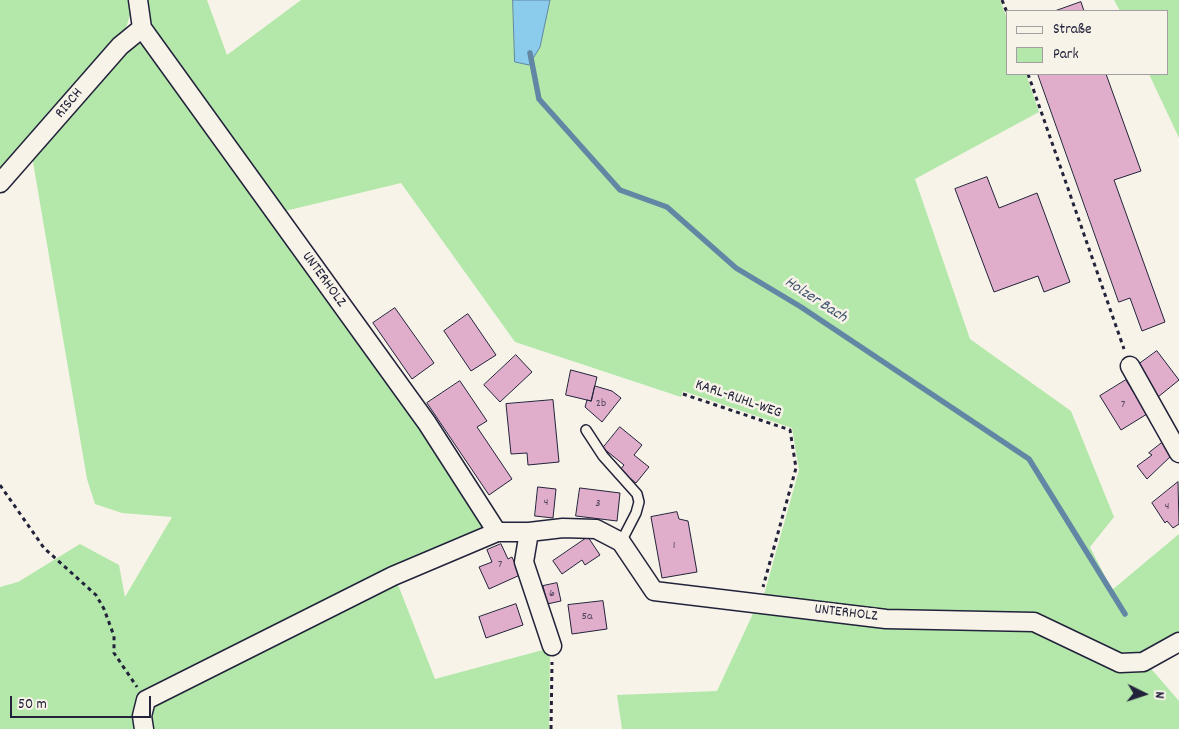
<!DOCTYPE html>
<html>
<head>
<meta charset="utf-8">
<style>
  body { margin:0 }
  #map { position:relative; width:1179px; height:729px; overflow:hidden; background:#f7f3e8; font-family:Dekko,sans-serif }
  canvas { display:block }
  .legend { position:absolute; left:1006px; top:10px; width:162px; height:65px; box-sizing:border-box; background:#f7f3e8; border:1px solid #a29fa3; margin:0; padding:6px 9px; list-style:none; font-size:15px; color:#22223b }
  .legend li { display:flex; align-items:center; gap:10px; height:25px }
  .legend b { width:25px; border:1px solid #a29fa3 }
  .north { position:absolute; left:1119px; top:669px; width:50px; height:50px; -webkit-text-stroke:4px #f7f3e8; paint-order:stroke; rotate:94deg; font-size:14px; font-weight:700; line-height:20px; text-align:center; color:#22223b }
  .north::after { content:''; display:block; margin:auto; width:18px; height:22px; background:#22223b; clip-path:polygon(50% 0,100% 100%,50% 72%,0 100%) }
  .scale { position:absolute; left:10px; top:696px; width:141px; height:22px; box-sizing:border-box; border:2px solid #22223b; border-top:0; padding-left:6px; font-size:15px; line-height:18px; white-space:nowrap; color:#22223b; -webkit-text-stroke:4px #f7f3e8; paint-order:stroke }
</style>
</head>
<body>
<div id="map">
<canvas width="1179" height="729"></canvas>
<ul class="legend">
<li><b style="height:6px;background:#f7f3e8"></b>Straße</li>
<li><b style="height:14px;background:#b3e8aa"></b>Park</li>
</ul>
<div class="north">N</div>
<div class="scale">50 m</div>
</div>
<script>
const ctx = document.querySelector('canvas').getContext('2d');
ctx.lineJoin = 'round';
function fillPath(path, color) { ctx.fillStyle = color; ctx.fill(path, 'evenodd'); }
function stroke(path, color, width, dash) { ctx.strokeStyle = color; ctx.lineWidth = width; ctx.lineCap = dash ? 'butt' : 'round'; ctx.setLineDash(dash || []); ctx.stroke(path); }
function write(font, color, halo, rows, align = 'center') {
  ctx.font = font + ' Dekko,sans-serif'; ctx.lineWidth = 5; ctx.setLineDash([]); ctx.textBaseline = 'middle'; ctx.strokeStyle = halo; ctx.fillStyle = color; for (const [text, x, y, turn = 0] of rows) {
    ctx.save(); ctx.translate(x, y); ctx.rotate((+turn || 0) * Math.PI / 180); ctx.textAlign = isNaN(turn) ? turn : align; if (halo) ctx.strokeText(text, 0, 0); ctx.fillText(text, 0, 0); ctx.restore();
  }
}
fillPath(new Path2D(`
  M0,0H130L132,9L125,31L0,178Z
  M145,0H207L227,55L301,0H513L540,47L550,0H1000L1008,21V74H1026L1039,112L915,179L970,339L1071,411L1114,517L1090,547L1112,590L1179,534V638L1142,659L1122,661L1035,619L887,617L762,602L799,470L792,428L683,391L681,397L515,342L401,183L281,212L150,27Z
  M1114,0H1179V138L1149,74H1168V11H1120Z
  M134,43L145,45L494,531L146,696L141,729H0V587L18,582L80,544L119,565L125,597L172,517L122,513L95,504L87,479L32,156Z
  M395,577L435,679L550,648L549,729H148L147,701Z
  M757,605L1035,625L1147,664L1179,701V729H622L617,695L717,691Z`), '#b3e8aa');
const water = new Path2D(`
  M513,0H550L540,47L529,65L515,62Z`);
fillPath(water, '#8bcbec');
stroke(water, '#6187a5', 1);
stroke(new Path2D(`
  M530,53L539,99L620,190L667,207L736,268L801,307L1029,459L1125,614`), '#6187a5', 5.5);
const building = new Path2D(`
  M1081,2L1084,11H1055Z
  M1038,74H1106L1141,171L1114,180L1165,322L1142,331L1130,298L1119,302Z
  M987,177L999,208L1037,193L1070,282L1044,292L1038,276L994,292L955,189Z
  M395,308L434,363L412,379L373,323Z
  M468,314L496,355L471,371L444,331Z
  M1157,351L1179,380L1158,397L1135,367Z
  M516,355L532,372L500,402L484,385Z
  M571,370L597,377L591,401L566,395Z
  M1126,380L1147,414L1121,430L1100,396Z
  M460,381L487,421L477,427L512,479L489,495L427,403Z
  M595,386L612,391L621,398L602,422L585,407L587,400L591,401Z
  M553,400L559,462L528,465L527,453L511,454L506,404Z
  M620,427L642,445L634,455L649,467L636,483L620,470L624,465L603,448Z
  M1163,442L1172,455L1147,479L1137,466L1152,455L1149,453Z
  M1178,482L1179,524L1173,528L1167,521L1165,523L1152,503Z
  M538,487L556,489L553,518L535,516Z
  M580,488L620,493L617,521L576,516Z
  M677,512L679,519L688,521L697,572L662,578L651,517Z
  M588,537L600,555L585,565L582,560L562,574L553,561Z
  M501,544L508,559L512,557L520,575L489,589L479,567L492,562L487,550Z
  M557,583L561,601L547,604L543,586Z
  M603,601L607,629L572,634L568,605Z
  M516,604L523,625L486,638L479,617Z`);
fillPath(building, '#e0aecb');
stroke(building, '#22223b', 1);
const lane = new Path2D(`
  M586,430L603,456L637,494L639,502L636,513L621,542`);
const street = new Path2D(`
  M138,0L142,28L427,423L497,532H529L563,528L596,529L621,542L654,591L886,619L1034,622L1120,663L1143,662L1179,642
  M0,183L120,46L142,28
  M1130,366L1179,453
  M529,532L524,562L552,646
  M144,729L142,716L146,700L393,576L497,532`);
stroke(lane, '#22223b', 12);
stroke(street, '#22223b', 21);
stroke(new Path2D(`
  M1002,0L1008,15
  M1028,74L1124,349
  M683,394L790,430L796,468L763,587
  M0,485L44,548L96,595L104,609L114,636V653L137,687
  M551,729L552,662`), '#22223b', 3, [4, 4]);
stroke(lane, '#f7f3e8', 9);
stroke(street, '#f7f3e8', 18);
write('12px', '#52455f', null, [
  ["2b",601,404],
  ["7",1123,405],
  ["4",546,503],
  ["3",598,504],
  ["4",1167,507],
  ["1",674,546],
  ["7",500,565],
  ["6",552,594],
  ["5a",587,617]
]);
write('15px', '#22223b', '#f7f3e8', [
  ["RISCH",70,104,-50],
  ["UNTERHOLZ",323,280,54],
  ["KARL-RUHL-WEG",738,400,19],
  ["UNTERHOLZ",846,614,7]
]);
write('italic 16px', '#425570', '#f7f3e8', [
  ["Holzer Bach",815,301,33]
]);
</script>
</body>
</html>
